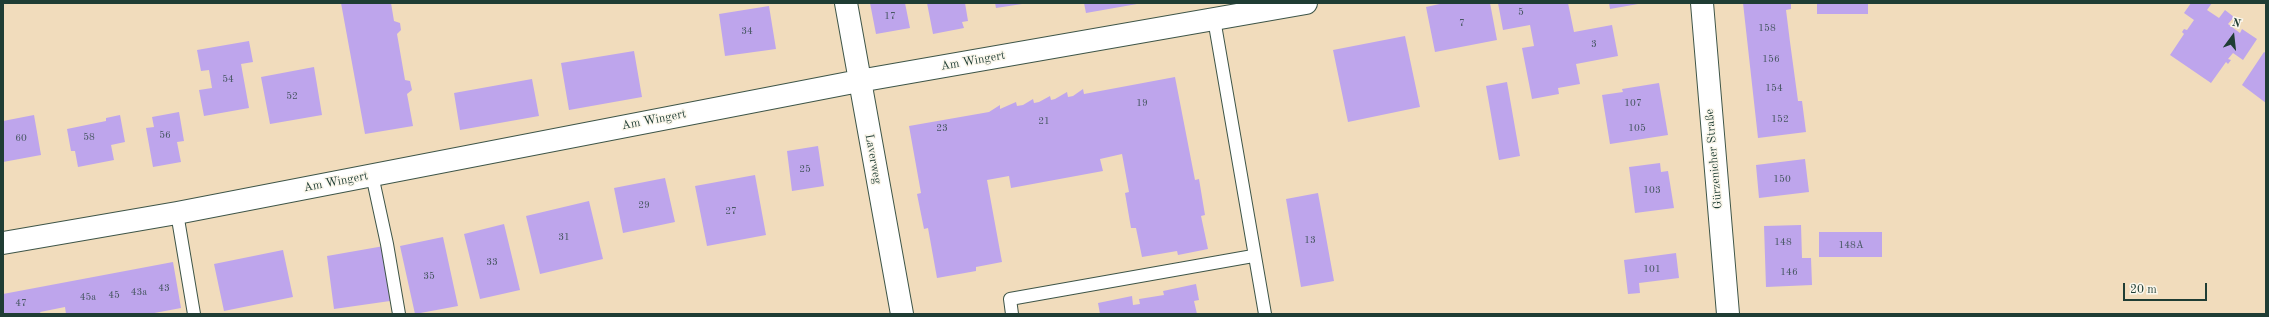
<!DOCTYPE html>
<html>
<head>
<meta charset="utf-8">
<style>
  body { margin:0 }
  #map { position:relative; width:2269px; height:317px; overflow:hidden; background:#f1dcbc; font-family:"Old Standard TT",serif }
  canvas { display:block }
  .frame { position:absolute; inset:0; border:4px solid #1f3d34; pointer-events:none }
  .north { position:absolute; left:2213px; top:16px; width:40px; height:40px; -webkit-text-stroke:3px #fbf7ec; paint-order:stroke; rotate:15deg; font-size:11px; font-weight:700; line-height:16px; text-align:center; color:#1f3d34 }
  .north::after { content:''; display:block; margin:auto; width:14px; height:18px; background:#1f3d34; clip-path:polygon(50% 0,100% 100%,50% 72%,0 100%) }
  .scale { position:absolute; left:2123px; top:283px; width:84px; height:18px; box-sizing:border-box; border:2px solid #1f3d34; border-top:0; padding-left:5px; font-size:12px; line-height:14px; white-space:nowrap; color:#1f3d34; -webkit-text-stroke:3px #fbf7ec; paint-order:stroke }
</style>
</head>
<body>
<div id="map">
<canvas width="2269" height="317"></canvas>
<div class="frame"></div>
<div class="north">N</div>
<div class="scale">20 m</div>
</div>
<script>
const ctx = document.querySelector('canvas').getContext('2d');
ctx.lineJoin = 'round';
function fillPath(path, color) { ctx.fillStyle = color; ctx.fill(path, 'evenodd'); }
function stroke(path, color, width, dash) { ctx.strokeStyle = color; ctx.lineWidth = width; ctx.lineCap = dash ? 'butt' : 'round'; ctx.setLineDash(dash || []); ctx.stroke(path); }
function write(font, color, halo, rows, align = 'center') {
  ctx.font = font + ' "Old Standard TT",serif'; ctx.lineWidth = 3; ctx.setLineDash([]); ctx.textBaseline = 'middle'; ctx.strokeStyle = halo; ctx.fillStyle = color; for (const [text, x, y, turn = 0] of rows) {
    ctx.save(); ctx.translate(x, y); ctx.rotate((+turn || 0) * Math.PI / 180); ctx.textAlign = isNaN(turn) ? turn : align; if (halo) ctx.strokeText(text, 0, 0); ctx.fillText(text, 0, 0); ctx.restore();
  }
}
fillPath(new Path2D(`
  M341,3H391L394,21L400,23L401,30L397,34L405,80L410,81L412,90L407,94L413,126L365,134Z
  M870,3H905L910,28L876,34Z
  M927,3H965L968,21L962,22L964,28L933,34Z
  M995,3H1022V4L996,8Z
  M1084,3H1137V4L1086,13Z
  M1444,3H1490L1497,40L1435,52L1426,7Z
  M1498,3H1568L1574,32L1612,25L1618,56L1576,64L1580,84L1558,88L1559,94L1532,99L1522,48L1534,46L1530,25L1503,30Z
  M1609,3H1638V4L1610,9Z
  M1743,3H1791V9L1786,10L1790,42L1798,101H1802L1806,132L1758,138Z
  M1817,3H1868V14H1817Z
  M2191,3H2212L2207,10L2219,18L2225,10L2234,17L2228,24L2240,33L2242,29L2257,39L2243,60L2233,53L2228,59L2231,60L2228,64L2226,62L2211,83L2170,55L2184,34L2182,32L2184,29L2187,30L2194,20L2184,13Z
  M769,6L776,49L725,56L719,14Z
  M1405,36L1420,107L1348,122L1333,50Z
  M249,41L253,62L241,64L249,108L204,116L199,90L212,88L209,70L201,71L197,50Z
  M634,51L642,97L569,110L561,63Z
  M2264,52L2266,53V103L2242,85Z
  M314,67L322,115L270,124L261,77Z
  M1175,77L1195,180L1199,179L1205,215L1201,216L1208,249L1178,255L1177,251L1142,257L1136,228H1131L1125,193L1129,192L1122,154L1100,159L1103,171L1011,188L1009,176L987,180L1002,262L976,267V271L937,278L928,228L924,229L917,194L921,193L909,126L989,112L1000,105V109L1016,102L1017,106L1023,105L1033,99L1034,103L1039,102L1050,96L1051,100L1055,99L1067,92L1068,97L1073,96L1083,89L1084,94Z
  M532,79L539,116L460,130L454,93Z
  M1507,82L1520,156L1499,160L1486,86Z
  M1659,83L1668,135L1610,144L1602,95L1623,92L1622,89Z
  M179,112L184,141L177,142L181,162L153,167L146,128L154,127L152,117Z
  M34,115L41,155L3,162V121Z
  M120,115L125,142L111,145L114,160L78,167L75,151H71L67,129L106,121V118Z
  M818,146L824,186L792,191L787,151Z
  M1805,159L1809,192L1759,198L1756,165Z
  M1660,163L1661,172L1668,171L1674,208L1635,213L1629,167Z
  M755,175L766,235L707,246L695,186Z
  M665,178L675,222L623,233L614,188Z
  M1318,193L1334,281L1301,287L1286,199Z
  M589,201L603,259L540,274L526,216Z
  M504,224L520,290L480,299L464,234Z
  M1801,225L1802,258H1811L1812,285L1766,287L1764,226Z
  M1819,232H1882V257H1819Z
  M443,237L458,306L415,314L400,246Z
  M384,246L390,301L334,309L327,256Z
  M283,250L293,297L224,311L214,264Z
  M1676,253L1679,278L1639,283L1640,293L1628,294L1624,260Z
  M173,262L181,308L149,314H66L65,307L40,312L41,314H3V294Z
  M1196,284L1199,300L1194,301L1197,314H1100L1098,303L1132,296L1133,305L1140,304L1139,299L1164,295L1163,291Z`), '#bea5ec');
const lane = new Path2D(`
  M1214,19L1265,314
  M372,175L387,244L399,314
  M177,213L194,314
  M1012,314L1010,299L1253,256`);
const street = new Path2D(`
  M846,3L902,314
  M1702,3L1728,314
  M3,243L177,213L859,81L1306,3`);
stroke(lane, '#3e5548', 14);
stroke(street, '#3e5548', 24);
stroke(lane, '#fff', 12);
stroke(street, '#fff', 22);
write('10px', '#475762', null, [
  ["5",1521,12],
  ["17",890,16],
  ["7",1462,23],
  ["158",1767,28],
  ["34",747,31],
  ["3",1594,44],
  ["156",1771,59],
  ["54",228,79],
  ["154",1774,88],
  ["52",292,96],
  ["19",1142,103],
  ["107",1633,103],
  ["152",1780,119],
  ["21",1044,121],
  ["23",942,128],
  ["105",1637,128],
  ["56",165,135],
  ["58",89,137],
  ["60",21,138],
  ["25",805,169],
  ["150",1782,179],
  ["103",1652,190],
  ["29",644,205],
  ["27",731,211],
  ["31",564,237],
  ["13",1310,240],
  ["148",1783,242],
  ["148A",1851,245],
  ["33",492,262],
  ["101",1652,269],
  ["146",1789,272],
  ["35",429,276],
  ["43",164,288],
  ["43a",139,292],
  ["45",114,295],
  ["45a",88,297],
  ["47",21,303]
]);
write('12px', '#1f3d34', '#fbf7ec', [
  ["Am Wingert",973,61,-10],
  ["Am Wingert",654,120,-11],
  ["Laverweg",873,159,80],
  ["Gürzenicher Straße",1714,159,-95],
  ["Am Wingert",336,182,-11]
]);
</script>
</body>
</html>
